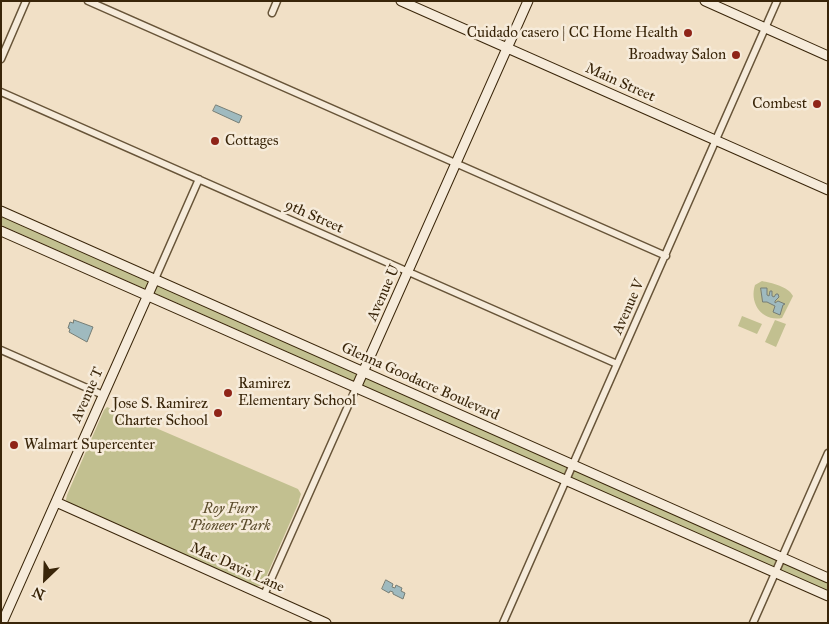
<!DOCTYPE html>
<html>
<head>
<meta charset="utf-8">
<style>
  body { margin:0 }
  #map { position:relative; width:829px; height:624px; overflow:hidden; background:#f1e0c6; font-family:"IM FELL Great Primer",serif }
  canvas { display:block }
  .frame { position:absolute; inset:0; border:2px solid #392509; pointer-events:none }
  .north { position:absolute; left:20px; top:554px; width:50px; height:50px; -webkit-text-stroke:4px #f6ebda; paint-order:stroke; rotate:204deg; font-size:14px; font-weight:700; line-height:20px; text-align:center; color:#392509 }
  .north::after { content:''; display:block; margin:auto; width:18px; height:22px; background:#392509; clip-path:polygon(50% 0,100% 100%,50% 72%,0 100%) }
</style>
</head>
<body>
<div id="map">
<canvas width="829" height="624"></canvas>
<div class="frame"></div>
<div class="north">N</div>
</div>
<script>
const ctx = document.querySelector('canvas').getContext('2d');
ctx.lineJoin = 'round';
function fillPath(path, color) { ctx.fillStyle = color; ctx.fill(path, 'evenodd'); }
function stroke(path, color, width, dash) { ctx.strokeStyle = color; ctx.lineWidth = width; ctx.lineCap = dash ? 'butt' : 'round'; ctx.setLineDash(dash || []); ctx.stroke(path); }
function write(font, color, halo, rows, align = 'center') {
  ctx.font = font + ' "IM FELL Great Primer",serif'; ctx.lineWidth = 5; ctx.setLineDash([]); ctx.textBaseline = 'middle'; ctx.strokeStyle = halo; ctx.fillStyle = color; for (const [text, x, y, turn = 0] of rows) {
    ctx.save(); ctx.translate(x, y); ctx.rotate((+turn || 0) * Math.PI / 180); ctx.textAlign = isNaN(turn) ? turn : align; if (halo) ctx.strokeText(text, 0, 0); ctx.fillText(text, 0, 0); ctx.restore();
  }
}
fillPath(new Path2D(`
  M1,213L345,365L376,382L828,582V594L372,393L340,375L1,225Z
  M762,281C771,283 788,286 793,296L782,318C762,322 749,303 755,285Z
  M742,316L762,324L757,334L738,326Z
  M775,320L786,324L776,347L765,342Z
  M107,407L298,489L301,494L299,500V502L263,584L260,586H253L68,503L66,500L67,495L104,410Z`), '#c2c090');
const water = new Path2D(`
  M216,105L242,116L239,123L213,111Z
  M761,288H767V295L769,296L770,291H772V296L774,297L776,294H778L779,297L775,301V303L778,301L785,304L783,305L780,315L773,312L775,306L767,302H763Z
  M74,320L93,327L87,342L69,332L70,329L68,328L70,322L73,323Z
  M386,580L393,584L392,587L395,588L396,585L402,588L401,591L405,593L403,599L393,594V592L390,591L389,593L382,589Z`);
fillPath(water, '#9fbabf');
stroke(water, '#767e76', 1);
const street = new Path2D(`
  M88,1L666,256
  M272,13L277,1
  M1,59L26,1
  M1,92L617,364
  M155,279L199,179
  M1,350L103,395
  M264,595L356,388
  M503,623L777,1
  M753,623L828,453`);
const secondary = new Path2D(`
  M401,1L828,190
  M705,1L828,56
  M1,211L828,578
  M1,231L828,596
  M356,388L528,1
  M56,502L326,623
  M2,623L155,279`);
stroke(street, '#675438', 9);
stroke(secondary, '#392509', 11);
stroke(street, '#f6ebda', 6);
stroke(secondary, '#f6ebda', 9);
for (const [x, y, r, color] of [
  [688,33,5,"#8f2418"],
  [736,55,5,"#8f2418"],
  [817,104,5,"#8f2418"],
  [215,141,5,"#8f2418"],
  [228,393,5,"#8f2418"],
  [218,413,5,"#8f2418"],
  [14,445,5,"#8f2418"]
]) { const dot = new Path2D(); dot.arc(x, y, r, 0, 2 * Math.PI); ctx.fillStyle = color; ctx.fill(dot); stroke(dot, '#f6ebda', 2); }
write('15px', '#392509', '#f6ebda', [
  ["Cuidado casero | CC Home Health",678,33],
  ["Broadway Salon",726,55],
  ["Combest",807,104],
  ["Cottages",225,141,"left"],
  ["Ramirez",238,384,"left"],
  ["Elementary School",238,401,"left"],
  ["Jose S. Ramirez",208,404],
  ["Charter School",208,421],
  ["Walmart Supercenter",24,445,"left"]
], 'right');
write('15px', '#392509', '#f6ebda', [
  ["Main Street",620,83,24],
  ["9th Street",314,217,24],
  ["Avenue U",384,293,-66],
  ["Avenue V",629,307,-66],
  ["Glenna Goodacre Boulevard",420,382,24],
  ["Avenue T",88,395,-66],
  ["Mac Davis Lane",237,568,24]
]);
write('italic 15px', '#5b4c2b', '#f6ebda', [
  ["Roy Furr",230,509],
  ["Pioneer Park",230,526]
]);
</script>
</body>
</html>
